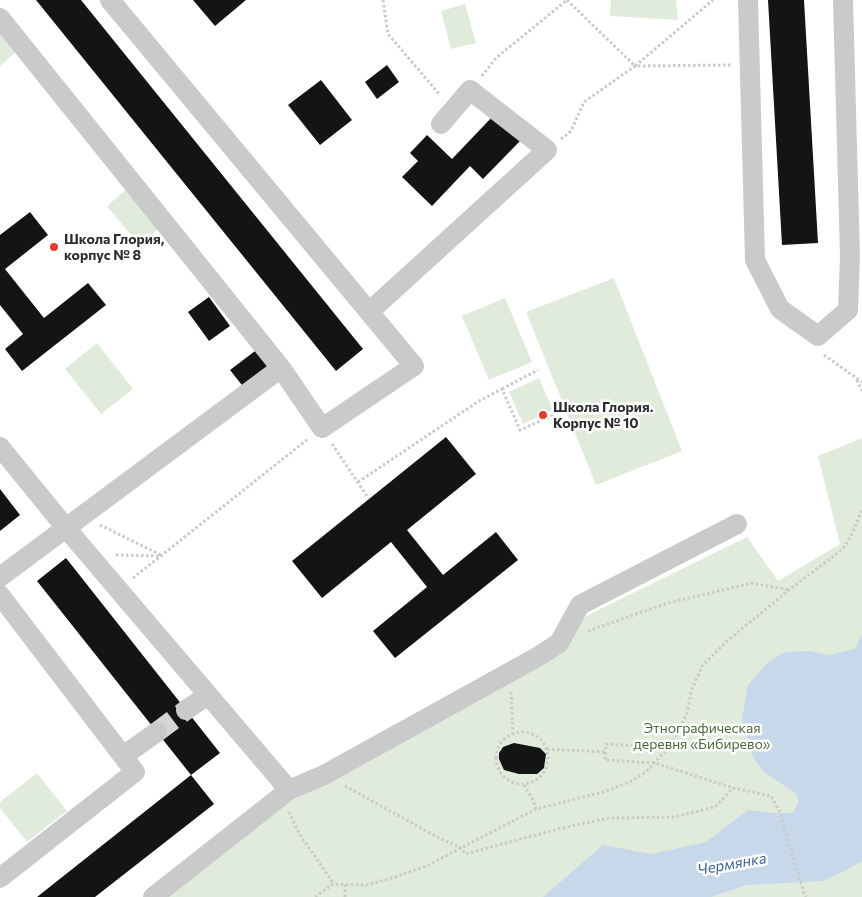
<!DOCTYPE html>
<html>
<head>
<meta charset="utf-8">
<style>
  body { margin:0 }
  canvas { display:block; background:#fff }
</style>
</head>
<body>
<canvas width="862" height="897"></canvas>
<script>
const ctx = document.querySelector('canvas').getContext('2d');
ctx.lineJoin = 'round';
function fillPath(path, color) { ctx.fillStyle = color; ctx.fill(path, 'evenodd'); }
function stroke(path, color, width, dash) { ctx.strokeStyle = color; ctx.lineWidth = width; ctx.lineCap = dash ? 'butt' : 'round'; ctx.setLineDash(dash || []); ctx.stroke(path); }
function write(font, color, halo, rows, align = 'center') {
  ctx.font = font + ' Commissioner,sans-serif'; ctx.lineWidth = 5; ctx.setLineDash([]); ctx.textBaseline = 'middle'; ctx.strokeStyle = halo; ctx.fillStyle = color; for (const [text, x, y, turn = 0] of rows) {
    ctx.save(); ctx.translate(x, y); ctx.rotate((+turn || 0) * Math.PI / 180); ctx.textAlign = isNaN(turn) ? turn : align; if (halo) ctx.strokeText(text, 0, 0); ctx.fillText(text, 0, 0); ctx.restore();
  }
}
fillPath(new Path2D(`
  M611,0H676L678,20L610,16Z
  M465,4L476,43L451,49L441,11Z
  M0,31L17,51L0,66Z
  M128,188L161,227L139,245L107,206Z
  M614,278L682,451L596,485L526,312Z
  M505,298L532,362L489,380L462,316Z
  M97,343L133,389L101,414L65,369Z
  M539,378L553,410L523,424L509,392Z
  M862,438V897H165L283,803L552,655L586,616L747,537L778,581L840,544L818,456Z
  M37,773L67,811L27,842L0,808V802Z`), '#e1ebdb');
fillPath(new Path2D(`
  M862,634V861L843,872L822,881L746,885L711,897H543L603,845L651,854L706,842L748,810L773,813H793L799,801L795,793L764,772L753,757L742,719L748,685L768,662L785,652L809,651L829,655L855,649Z`), '#c7d8eb');
fillPath(new Path2D(`
  M36,0H81L363,349L336,371Z
  M193,0H246L215,26Z
  M768,0H804L818,243L782,245Z
  M387,65L399,82L377,99L365,82Z
  M321,80L352,120L320,145L288,105Z
  M493,116L520,141L483,179L470,166L432,206L402,177L418,161L410,153L427,135L452,159Z
  M30,212L48,235L5,269L44,318L88,283L106,305L22,371L5,349L23,334L0,305V235Z
  M209,297L230,326L209,341L188,312Z
  M259,348L274,367L245,389L230,370Z
  M446,437L476,474L407,530L443,575L496,532L518,560L395,658L373,631L427,587L391,542L322,598L292,561Z
  M0,489L20,515L0,531Z
  M66,558L220,753L191,775L214,804L95,897H37L191,775L37,581Z
  M514,743L540,748L546,754L544,768L537,774H519L504,770L499,759V753L503,747Z`), '#141414');
stroke(new Path2D(`
  M157,732L186,710`), '#d5d5d5', 20, [20, 10]);
stroke(new Path2D(`
  M383,0L388,34L440,95
  M567,0L635,66L713,0
  M482,76L496,58L567,0
  M561,139L571,131L584,102L635,66L732,65
  M824,355L862,382
  M857,380L862,391
  M502,389L538,370
  M332,444L369,499
  M358,482L479,401L502,389L520,430L554,415
  M100,525L163,556
  M116,555L159,556
  M133,578L308,439
  M588,631L668,603L752,583L789,590
  M511,692L513,734
  M496 758a26 26 0 1 1 52 0a26 26 0 1 1-52 0Z
  M668,748L606,744L605,760L655,763L733,788L771,796L779,810L804,893L806,897
  M547,749L605,752
  M524,785L533,800L536,809
  M345,786L439,838L461,848L465,854L558,829L609,818L674,817L715,807L733,788
  M289,812L300,835L334,884
  M315,897L333,884L367,885L395,877L429,865L461,848L536,809L603,792L630,782L646,772L668,748L678,732L687,713L691,692L702,666L726,642L789,590L843,549L853,532L862,509
  M345,897V885`), '#cacaca', 3, [2.5, 2.5]);
stroke(new Path2D(`
  M748,0L755,260L780,309L818,336L848,310L850,256L843,0
  M0,18L281,368
  M369,312L547,150L470,90L441,124
  M0,447L66,528L289,790
  M0,577L281,368L322,428L414,366L110,0
  M0,595L135,772L0,878
  M186,710L208,695
  M123,756L157,732
  M153,897L289,790L324,775L539,656L559,643L580,605L737,524`), '#cacaca', 20);
for (const [x, y, r, color] of [
  [54,247,5,"#e33d31"],
  [543,415,5,"#e33d31"]
]) { const dot = new Path2D(); dot.arc(x, y, r, 0, 2 * Math.PI); ctx.fillStyle = color; ctx.fill(dot); stroke(dot, '#fff', 2); }
write('bold 14px', '#2d2d2d', '#fff', [
  ["Школа Глория,",64,239],
  ["корпус № 8",64,255],
  ["Школа Глория.",553,407],
  ["Корпус № 10",553,423]
], 'left');
write('14px', '#4a683b', '#fff', [
  ["Этнографическая",702,728],
  ["деревня «Бибирево»",702,744]
]);
write('italic 15px', '#3d638e', '#fff', [
  ["Чермянка",732,864,-10]
]);
</script>
</body>
</html>
